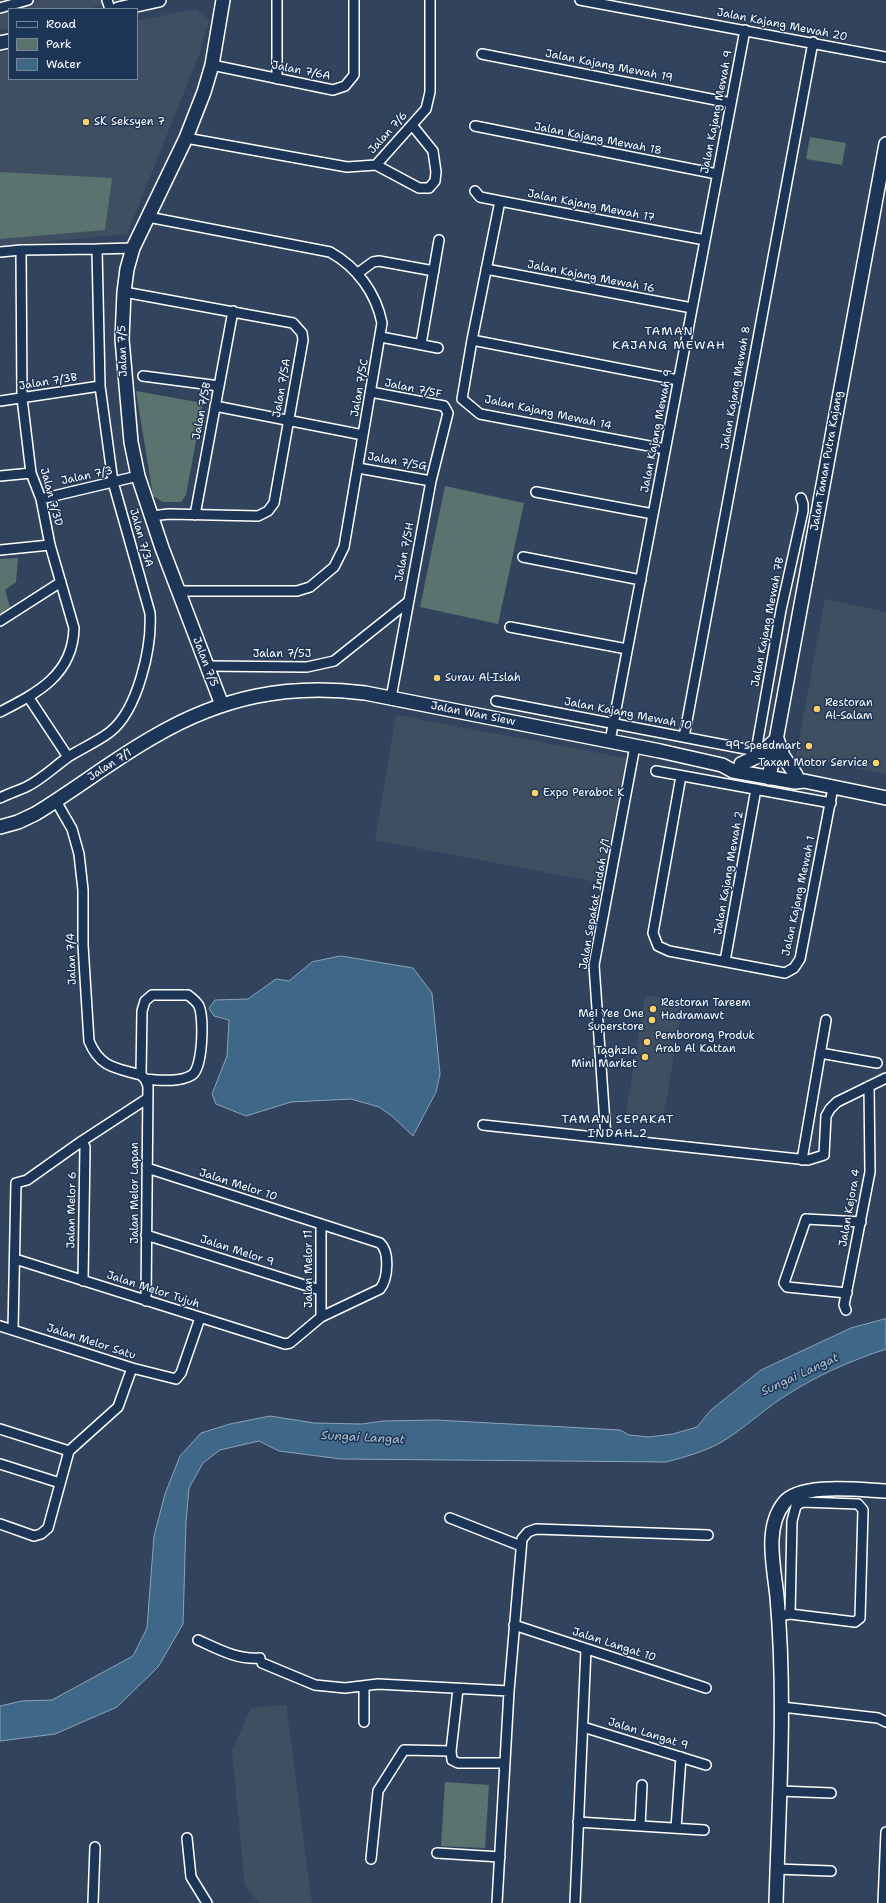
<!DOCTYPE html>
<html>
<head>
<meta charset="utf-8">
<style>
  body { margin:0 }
  #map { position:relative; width:886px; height:1903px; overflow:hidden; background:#32445d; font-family:"Shantell Sans",sans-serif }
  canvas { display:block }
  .legend { position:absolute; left:8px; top:8px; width:130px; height:72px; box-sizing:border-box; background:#1d3557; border:1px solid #77869a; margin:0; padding:5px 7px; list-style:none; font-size:12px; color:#fff }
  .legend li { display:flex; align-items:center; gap:8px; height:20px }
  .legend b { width:20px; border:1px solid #77869a }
</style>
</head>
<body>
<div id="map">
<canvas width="886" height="1903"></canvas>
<ul class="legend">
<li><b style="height:5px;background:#1d3557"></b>Road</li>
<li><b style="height:11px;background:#5a736f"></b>Park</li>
<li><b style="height:11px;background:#3f6787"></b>Water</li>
</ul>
</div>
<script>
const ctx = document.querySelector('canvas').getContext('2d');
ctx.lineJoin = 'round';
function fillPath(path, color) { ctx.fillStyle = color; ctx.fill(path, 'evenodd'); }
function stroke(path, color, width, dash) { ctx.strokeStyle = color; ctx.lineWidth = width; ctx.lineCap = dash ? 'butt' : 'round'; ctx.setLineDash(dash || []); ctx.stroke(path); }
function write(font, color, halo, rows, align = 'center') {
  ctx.font = font + ' "Shantell Sans",sans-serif'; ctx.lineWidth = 3; ctx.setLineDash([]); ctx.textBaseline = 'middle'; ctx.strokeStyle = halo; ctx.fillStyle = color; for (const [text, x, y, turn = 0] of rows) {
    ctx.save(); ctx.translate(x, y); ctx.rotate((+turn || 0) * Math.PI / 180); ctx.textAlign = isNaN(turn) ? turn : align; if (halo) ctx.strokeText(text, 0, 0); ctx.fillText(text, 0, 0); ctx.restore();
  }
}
fillPath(new Path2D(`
  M0,0H123L86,9H9V28L0,30Z
  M196,9L209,20L199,55L127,234L0,246V53L9,51V79H137V21Z
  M825,599L886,612V774L796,756Z
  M396,715L626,758L602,883L375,840Z
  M652,996L681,1002L683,1005L662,1124L632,1118L626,1114L644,1001L647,997Z
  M286,1705L312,1903H259L245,1885L232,1751L251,1708Z`), '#404e62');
fillPath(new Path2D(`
  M810,137L846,143L842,165L806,159Z
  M0,172L112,178L105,230L0,239Z
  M136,391L203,403L186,495L181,502H163L153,496Z
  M445,486L524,503L498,624L420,607Z
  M18,558L16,582L5,590L10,607L0,614V559Z
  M445,1782L489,1785L485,1848L441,1846Z`), '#5a736f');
const water = new Path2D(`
  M341,956L413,968L432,993L440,1074L436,1092L413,1136L392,1116L379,1107L351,1099L291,1102L246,1116L216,1104L212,1094L227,1056L229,1020L214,1016L209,1008L215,1000L248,999L276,979L289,981L312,962Z
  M886,1319V1349C849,1361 814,1377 782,1398C761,1412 742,1430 720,1443C703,1452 685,1457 666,1462L341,1459L279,1451L259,1441L220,1450L203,1463L189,1488L186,1522L183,1624L158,1667L117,1707L55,1734L0,1741V1706L22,1701L52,1700L133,1656L147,1628L154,1536L165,1494L180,1456L201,1433L230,1424L270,1416L314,1423L362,1424L383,1421L436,1420L620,1430L629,1435L649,1437L673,1434L697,1427L711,1410L761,1370L851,1328Z`);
fillPath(water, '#3f6787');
stroke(water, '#8ca4b7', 1);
const street = new Path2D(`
  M107,0L110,9
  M580,0L886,57
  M0,8L28,0
  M482,54L731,103
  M212,65L333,90L345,86L354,75V0
  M277,79V0
  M475,126L717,174
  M186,138L347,167L376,165L426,109L430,92V0
  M376,165L419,188H429L435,181L436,172L433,151L412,125
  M475,191L480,197L500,201L705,240
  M500,201L472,340L462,399L480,414L665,449
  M148,217L330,252C357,267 376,293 382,323L344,547L334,567L310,587L297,591H178
  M0,252L21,250L97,249
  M486,269L692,308
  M358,273L373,262L379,261L434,271
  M124,292L293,323L302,333L303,340L274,503L268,511L258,516L169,514L151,516
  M381,337L438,348
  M472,340L678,380
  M421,344L439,240
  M143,376L219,386
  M371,392L444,406L448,413L431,481L391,698
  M0,401L100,386
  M215,406L363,435
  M358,468L431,481
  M0,476L31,473
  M536,492L653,514
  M41,499L138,476
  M195,515L233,311
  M0,550L50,545
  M523,557L641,580
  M0,621L61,582
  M510,627L627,649
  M207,666L307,667L334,661L408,602
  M29,698L68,757
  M496,701L756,751L781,610L803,511V504L801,498
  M0,712C37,693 73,675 74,628L50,545L41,499L31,473L22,398L21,250
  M684,737L813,42
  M610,741L745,30
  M656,771L831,803
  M681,776L653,933L658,946L669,951L785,973L794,968L800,959L833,788
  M0,798C8,794 17,791 26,787C41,780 54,767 68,757C82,748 97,742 110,732C138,710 152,647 150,613L113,482L100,386L97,249L133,248
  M56,801L72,829L79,854L83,890V945L89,1041C100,1068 116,1068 141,1075L145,1079L148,1086L146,1301
  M725,961L756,789
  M820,1053L877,1063
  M141,1075L142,1011L145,1001L152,995H188C192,998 197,1002 199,1006C204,1018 203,1068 192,1075C179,1083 159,1080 145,1079
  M483,1125L808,1160L824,1155L826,1116L830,1109L837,1102L886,1078
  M606,1138L594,965L635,746
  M82,1141L85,1147L83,1281
  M802,1160L826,1020
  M147,1168L380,1243C390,1252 388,1279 380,1289L321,1317
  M146,1235L320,1290
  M15,1259L285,1344L290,1343L321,1317V1225
  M847,1293L787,1287L784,1283L806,1219L861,1222
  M846,1310L844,1305L870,1172L869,1086
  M0,1326L132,1368L176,1379L181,1373L200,1318
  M13,1330L16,1183L27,1180L82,1141L148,1098
  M0,1429L69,1451L118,1407L132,1368
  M0,1464L60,1483
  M450,1518L521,1546
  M0,1524L34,1536L41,1534L48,1528L69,1451
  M779,1616L790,1614L855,1622L860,1618L863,1510L858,1504L802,1502L796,1506L792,1521L790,1614
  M514,1625L706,1688
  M198,1640C218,1649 237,1660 260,1658
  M262,1663L315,1685L345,1688L378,1684L509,1691
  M364,1686V1722
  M458,1689L451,1751L452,1760L458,1763H505
  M782,1707L878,1718L886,1722
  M583,1727L706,1765
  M780,1791L831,1793
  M578,1822L704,1830
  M640,1826L642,1785
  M676,1828L681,1757
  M187,1838L191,1877L207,1903
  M437,1853L500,1857
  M371,1859L378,1791L404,1750L451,1751
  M777,1869L831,1871
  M93,1903L95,1847
  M497,1903L509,1691L522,1539L528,1532L536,1529L708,1535
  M575,1903L586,1649
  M883,1903L886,1832`);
const secondary = new Path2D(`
  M118,9L159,0
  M0,43L9,41
  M222,705L162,548L138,476L131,442L122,339L124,292L127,269L133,248L186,138L204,92L212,65L223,0
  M777,739L783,756L796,775
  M741,764L756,757L777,739
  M769,778L886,144
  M0,827L18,822L35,814C76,789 114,759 155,736C222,697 288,683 365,693L660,751L722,765L733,771L795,782L804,781L886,798
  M776,1903C779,1801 786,1699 777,1597C774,1567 764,1528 784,1503C800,1482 861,1490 886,1491`);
stroke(street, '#fff', 12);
stroke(secondary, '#fff', 16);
stroke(street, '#1d3557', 9);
stroke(secondary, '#1d3557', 13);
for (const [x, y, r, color] of [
  [86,122,4,"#ffd166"],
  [437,678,4,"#ffd166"],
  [817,709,4,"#ffd166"],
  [809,746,4,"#ffd166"],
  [876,763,4,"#ffd166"],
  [535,793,4,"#ffd166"],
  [653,1009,4,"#ffd166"],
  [652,1020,4,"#ffd166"],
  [647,1042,4,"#ffd166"],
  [645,1057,4,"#ffd166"]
]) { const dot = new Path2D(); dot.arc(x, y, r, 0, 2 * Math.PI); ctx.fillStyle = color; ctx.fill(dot); stroke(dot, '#1d3557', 1.5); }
write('11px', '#fff', '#1d3557', [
  ["Jalan Kajang Mewah 20",782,25,11],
  ["Jalan Kajang Mewah 19",609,66,11],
  ["Jalan 7/6A",301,71,11],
  ["Jalan Kajang Mewah 9",717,112,-79],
  ["Jalan 7/6",388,133,-48],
  ["Jalan Kajang Mewah 18",598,139,11],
  ["Jalan Kajang Mewah 17",591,206,11],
  ["Jalan Kajang Mewah 16",591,277,11],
  ["Jalan 7/5",123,351,-92],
  ["Jalan 7/3B",48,382,-9],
  ["Jalan 7/5A",282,388,-80],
  ["Jalan 7/5C",360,388,-80],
  ["Jalan Kajang Mewah 8",736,388,-80],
  ["Jalan 7/5F",413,389,12],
  ["Jalan 7/5B",202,411,-79],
  ["Jalan Kajang Mewah 14",548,413,12],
  ["Jalan Kajang Mewah 9",657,431,-79],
  ["Jalan Taman Putra Kajang",827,461,-80],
  ["Jalan 7/5G",397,462,10],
  ["Jalan 7/3",87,476,-12],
  ["Jalan 7/3D",51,497,75],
  ["Jalan 7/3A",141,538,74],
  ["Jalan 7/5H",405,552,-79],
  ["Jalan Kajang Mewah 7B",768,622,-79],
  ["Jalan 7/5J",282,654],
  ["Jalan 7/5",205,662,69],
  ["Jalan Wan Siew",473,714,11],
  ["Jalan Kajang Mewah 10",628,714,11],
  ["Jalan 7/1",110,765,-33],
  ["Jalan Kajang Mewah 2",729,873,-80],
  ["Jalan Kajang Mewah 1",799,896,-78],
  ["Jalan Sepakat Indah 2/1",595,904,-80],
  ["Jalan 7/4",72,959,-92],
  ["Jalan Melor 10",238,1185,18],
  ["Jalan Melor Lapan",135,1193,-90],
  ["Jalan Kejora 4",850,1208,-80],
  ["Jalan Melor 6",72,1210,-89],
  ["Jalan Melor 9",237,1251,18],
  ["Jalan Melor 11",309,1269,-90],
  ["Jalan Melor Tujuh",153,1290,18],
  ["Jalan Melor Satu",91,1342,18],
  ["Jalan Langat 10",614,1645,18],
  ["Jalan Langat 9",648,1734,17]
]);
write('11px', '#fff', '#1d3557', [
  ["SK Seksyen 7",94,122],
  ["Surau Al-Islah",445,678],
  ["Restoran",825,703],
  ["Al-Salam",825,716],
  ["99 Speedmart",801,746,"right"],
  ["Taxan Motor Service",868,763,"right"],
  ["Expo Perabot K",543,793],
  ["Restoran Tareem",661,1003],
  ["Hadramawt",661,1016],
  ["Mei Yee One",644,1014,"right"],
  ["Superstore",644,1027,"right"],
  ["Pemborong Produk",655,1036],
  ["Arab Al Kattan",655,1049],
  ["Taghzia",637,1051,"right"],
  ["Mini Market",637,1064,"right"]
], 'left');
ctx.letterSpacing = '1px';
write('12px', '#fff', '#1d3557', [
  ["TAMAN",669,332],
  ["KAJANG MEWAH",669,346],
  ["TAMAN SEPAKAT",618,1120],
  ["INDAH 2",618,1134]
]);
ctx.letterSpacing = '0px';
write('italic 12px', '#b2c2cf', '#1d3557', [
  ["Sungai Langat",800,1375,-25],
  ["Sungai Langat",363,1438,3]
]);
</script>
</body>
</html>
